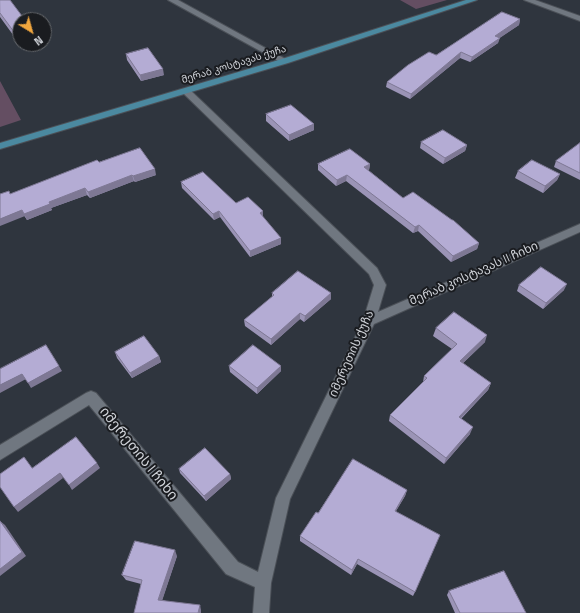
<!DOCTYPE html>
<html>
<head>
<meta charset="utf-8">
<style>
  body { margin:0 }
  #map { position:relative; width:580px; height:613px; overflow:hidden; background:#2f353e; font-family:"Titillium Web",sans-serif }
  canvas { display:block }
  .north { position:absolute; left:12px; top:12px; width:40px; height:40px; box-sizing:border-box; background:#1a1c20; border:1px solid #63666a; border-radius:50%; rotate:143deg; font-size:11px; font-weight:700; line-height:16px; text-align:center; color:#d1d4da }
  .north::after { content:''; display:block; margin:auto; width:14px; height:18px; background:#f0a63e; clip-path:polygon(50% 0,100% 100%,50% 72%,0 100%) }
</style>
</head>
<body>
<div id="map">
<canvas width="580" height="613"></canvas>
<div class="north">N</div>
</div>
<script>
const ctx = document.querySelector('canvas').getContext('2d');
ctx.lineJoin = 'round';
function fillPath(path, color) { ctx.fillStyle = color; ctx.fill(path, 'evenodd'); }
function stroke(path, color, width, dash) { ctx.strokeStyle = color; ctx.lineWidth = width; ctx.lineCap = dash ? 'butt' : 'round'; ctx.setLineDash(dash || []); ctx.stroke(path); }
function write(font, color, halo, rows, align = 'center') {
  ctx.font = font + ' "Titillium Web","Noto Sans Georgian",sans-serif'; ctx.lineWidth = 4; ctx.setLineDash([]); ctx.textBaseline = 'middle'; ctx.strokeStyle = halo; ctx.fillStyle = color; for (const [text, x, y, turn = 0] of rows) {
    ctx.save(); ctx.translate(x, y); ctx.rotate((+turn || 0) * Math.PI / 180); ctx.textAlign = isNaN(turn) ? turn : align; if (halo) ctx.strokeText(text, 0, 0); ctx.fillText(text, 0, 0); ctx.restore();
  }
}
fillPath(new Path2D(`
  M400,0H447L416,9Z
  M0,81L21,120L0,127Z`), '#644e62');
const minor = new Path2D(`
  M168,0H178L289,61L285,63H282Z
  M524,0H535L580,16V21Z
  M186,88L189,89L377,268L386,285L378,312L580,224V232L374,324L290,499L271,583L269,613H253L255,587L226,574L89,405L0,460V445L86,393L91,391L96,393L238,562L258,572L276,498L363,321L374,285L369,274L183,93L182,91Z`);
const major = new Path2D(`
  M466,0H477L288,63L0,149V143L282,59Z`);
stroke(minor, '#4b5057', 2);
stroke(major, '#4b5057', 2);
fillPath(minor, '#707780');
fillPath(major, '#4b89a0');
fillPath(new Path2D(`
  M0,0L20,20V44H45L24,50L0,17Z
  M520,19L519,25L499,38L498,43L470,62L460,58L410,99L386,87L387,82L436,55Z
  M126,54L164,75L141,81L127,60Z
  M266,114L314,130L289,141L266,121Z
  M421,142L467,145L465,151L443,164L420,148Z
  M580,143V180L554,167L556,161Z
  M99,162L156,175L135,182L134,181L90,198L87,195L51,208L52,210L27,220L10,194Z
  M318,164H370L369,170H368L403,198L479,243L477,249L451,262L418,231L413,233L346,181L336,186L318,170Z
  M518,171L560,174L557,180L543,193L515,178Z
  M181,182L236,203L263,211V217L281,244L250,257L220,217L214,220L182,188Z
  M519,285L564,290L543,309L517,291Z
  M272,293H331V299L304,322L300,319L271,345L245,326L244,320L272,297Z
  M436,328L485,342L463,363L491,383L488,390L461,419L470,434L444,464L389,421L390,415L423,382L424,376L452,349L433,336Z
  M115,352L159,356L161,362L132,378L117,358Z
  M229,366L281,371L257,394L230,372Z
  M179,469L230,474L231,479L206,501L180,473Z
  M407,490L405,496L396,511L415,592L413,596L357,564L351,575L300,541V536L318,513Z
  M177,556L162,600L201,610V613H134L141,584L126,580L122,575Z
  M449,591L526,613H455L447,595Z`), '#9b94b6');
fillPath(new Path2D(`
  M520,19L519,25L494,42L495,36Z
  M500,38L498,43L470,62L472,57Z
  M44,41L45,44L24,50L22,44H44Z
  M461,52L460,58L410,99L411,94Z
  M163,69L164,75L141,81L140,75Z
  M314,124V130L289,141V135Z
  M467,145L465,151L443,164L445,158Z
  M370,164L369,170L363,173L364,167Z
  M155,169L156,175L135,182L133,176Z
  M560,174L557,180L543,193L545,186Z
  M132,175L134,181L90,198L88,192Z
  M347,175L346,181L336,186L337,180Z
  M85,188L87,195L51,208L52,210L27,220L24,214L49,202Z
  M22,210L25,216L0,226V219Z
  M219,211L220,217L214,220L213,214Z
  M263,211V217L260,213Z
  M419,225L418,231L413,233L415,227Z
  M281,238V244L250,257V251Z
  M479,243L477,249L451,262L453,256Z
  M567,284L564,290L543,309L546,303Z
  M331,293V299L304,322L305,316Z
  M300,313V319L271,345V339Z
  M487,335L485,342L458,368L460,361Z
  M159,356L161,362L132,378L130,373Z
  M59,366L62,371L31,388L28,383Z
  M281,366V371L257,394V388Z
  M22,374L26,379L0,393V385Z
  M491,383L488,390L456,423L459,417Z
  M473,427L470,434L444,464L446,458Z
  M97,463L100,468L72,490L69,485Z
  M60,473L63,478L18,512L14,507Z
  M230,474L231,479L206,501L204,496Z
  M407,490L405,496L393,516L395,511Z
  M0,521L5,525L26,556L0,576Z
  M175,550L177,556L161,604L158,600Z
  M358,559L357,564L351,575L352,570Z
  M200,605L201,610V613H198Z`), '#7e7894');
const building = new Path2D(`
  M0,0H10L25,20H20V40L0,13Z
  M502,12L520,19L495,36L500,38L472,57L461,52L411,94L387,82L408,65L429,52L436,55Z
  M148,48L163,69L140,75L126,54Z
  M291,105L314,124L289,135L266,114Z
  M443,130L467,145L445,158L421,142Z
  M580,143V173L556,161Z
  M140,148L155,169L133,176L132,175L88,192L85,188L49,202L50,204L24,214L22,210L0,219V194L9,191L10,194L97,160L99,162Z
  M350,149L370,164L364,167L403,198L413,192L452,220H453L479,243L453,256L419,225L415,227L347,175L337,180L318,164Z
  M532,160L560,174L545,186L518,171Z
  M203,172L236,203L248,197L263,211L260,213L281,238L250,251L219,211L213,214L181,182Z
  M541,267L567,284L546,303L519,285Z
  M298,271L331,293L305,316L300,313L271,339L244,320L274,295L272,293Z
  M454,312L487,335L460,361L491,383L459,417L473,427L446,458L390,415L427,378L424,376L457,344L436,328Z
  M144,336L159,356L130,373L115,352Z
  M46,345L59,366L28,383L22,374L0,385V369Z
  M253,345L281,366L257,388L229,366Z
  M76,437L97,463L69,485L60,473L14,507L0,487V474L24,457L32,468Z
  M205,448L230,474L204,496L179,469Z
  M353,459L407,490L395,511L440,535L415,592L358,559L352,570L300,536L316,512L318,513Z
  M0,521L22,552L0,569Z
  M135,541L175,550L158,600L200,605L198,613H134L142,580L122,575Z
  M504,571L526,613H460L449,591Z`);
fillPath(building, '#b4acd4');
stroke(building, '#7e7894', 1);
write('10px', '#d1d4da', '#1a1c20', [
  ["მერაბ კოსტავას ქუჩა",234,65,-17]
]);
write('12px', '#d1d4da', '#1a1c20', [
  ["მერაბ კოსტავას II ჩიხი",474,274,-24],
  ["იმერეთის ქუჩა",352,354,-66]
]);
write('14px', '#d1d4da', '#1a1c20', [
  ["იმერეთის I ჩიხი",138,454,51]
]);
</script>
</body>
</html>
